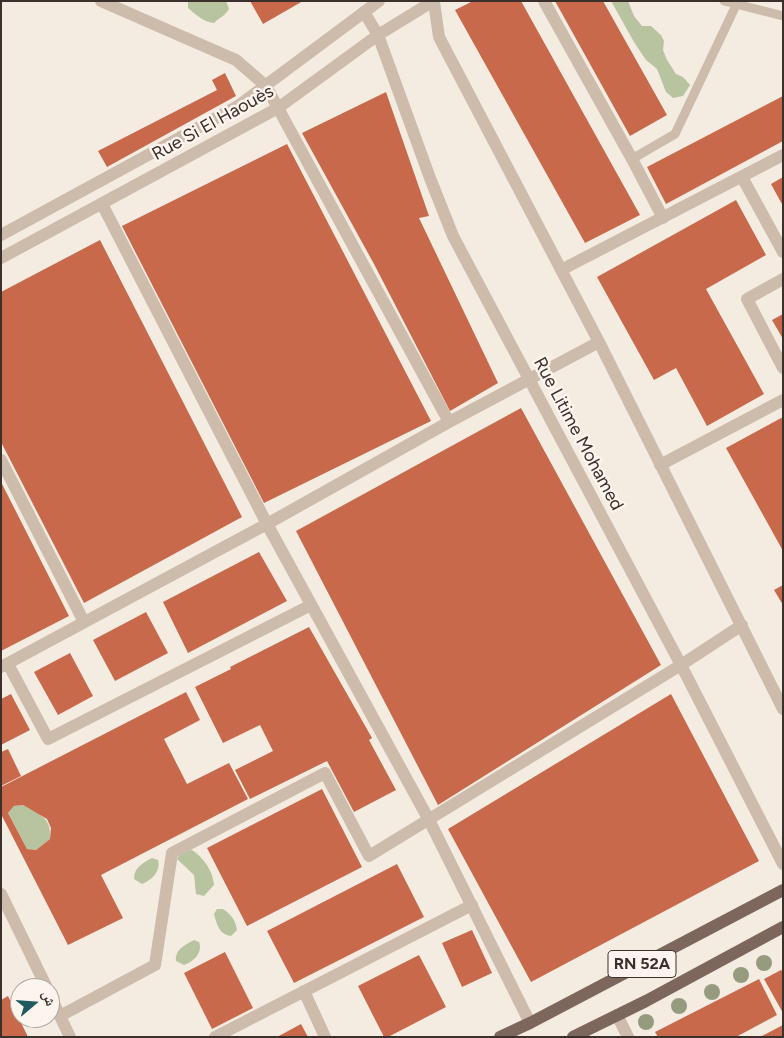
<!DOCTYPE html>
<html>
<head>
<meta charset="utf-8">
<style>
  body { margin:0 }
  #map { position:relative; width:784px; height:1038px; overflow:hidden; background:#f4ebe1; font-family:Figtree,"Noto Naskh Arabic",sans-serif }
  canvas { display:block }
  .frame { position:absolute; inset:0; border:2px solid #3b302b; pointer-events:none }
  .north { position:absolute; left:10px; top:978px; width:50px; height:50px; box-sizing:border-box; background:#fbf5ee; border:1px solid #aea6a0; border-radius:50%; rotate:72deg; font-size:14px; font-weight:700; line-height:20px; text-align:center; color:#3b302b }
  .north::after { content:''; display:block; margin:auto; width:18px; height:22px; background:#1f5a5e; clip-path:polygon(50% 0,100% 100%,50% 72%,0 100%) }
</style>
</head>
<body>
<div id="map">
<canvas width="784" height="1038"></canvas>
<div class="frame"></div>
<div class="north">ش</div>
</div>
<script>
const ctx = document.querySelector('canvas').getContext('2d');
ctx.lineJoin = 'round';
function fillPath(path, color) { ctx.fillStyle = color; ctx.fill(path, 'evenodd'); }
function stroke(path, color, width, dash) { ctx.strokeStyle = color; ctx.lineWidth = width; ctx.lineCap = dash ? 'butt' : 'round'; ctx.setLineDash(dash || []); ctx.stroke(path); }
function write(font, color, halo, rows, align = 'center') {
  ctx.font = font + ' Figtree,sans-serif'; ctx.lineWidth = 5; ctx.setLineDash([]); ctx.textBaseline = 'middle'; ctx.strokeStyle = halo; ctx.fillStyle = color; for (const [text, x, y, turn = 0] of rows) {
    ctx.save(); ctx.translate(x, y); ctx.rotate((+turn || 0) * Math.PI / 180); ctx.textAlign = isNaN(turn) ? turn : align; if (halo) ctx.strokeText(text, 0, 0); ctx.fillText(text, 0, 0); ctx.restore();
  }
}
fillPath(new Path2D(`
  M188,1H226L229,9C223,18 221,16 214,23C204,22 196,15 188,8Z
  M611,1H628L634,16L642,26H651L661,35L664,41L663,50L667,60L676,74L683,77L690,85L683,96L673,98L666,92L657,69L646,60L634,42Z
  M23,805C40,815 52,817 50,839L36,850L27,849L8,813L14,806Z
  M192,850C204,858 213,871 214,885L204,896L196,894L194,875L177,859L182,851Z
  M152,858L158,860C161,871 152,880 142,884L134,879C134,867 143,863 152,858Z
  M217,909H223C231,914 236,921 237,930L231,936C219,934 217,925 214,914Z
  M194,940L199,942C203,952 194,962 184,965L176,961C175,949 185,945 194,940Z`), '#b8c4a0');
fillPath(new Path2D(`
  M250,1H303L263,24Z
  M473,1H521L640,215L585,243L455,10Z
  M555,1H603L667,115L630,136Z
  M225,73L236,96L107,167L98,151L217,90L212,80Z
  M386,92L429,216L419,218L498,383L450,411L374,264L302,133Z
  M783,96V141L666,204L647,167Z
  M287,144L431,421L264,503L122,226Z
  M783,177V206L771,184Z
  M736,200L766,255L706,289L764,394L707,426L676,368L654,380L597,277Z
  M100,240L242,517L84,603L1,442V292Z
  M783,314V339L772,320Z
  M521,408L661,665L438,805L296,531Z
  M783,417V551L726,448Z
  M1,482L69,616L1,651Z
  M259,552L287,601L188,653L163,602Z
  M783,585V605L774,590Z
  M146,612L168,653L115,681L93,640Z
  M309,627L372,738L369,740L396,790L354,812L327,761L250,799L235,770L273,751L260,725L223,743L195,687L231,669L230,667Z
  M70,653L93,696L58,715L34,672Z
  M186,692L200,720L164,739L187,784L229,763L248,799L101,875L123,918L68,945L1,814V787ZM23,805L47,819L51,828L50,839L36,850L27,849L8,813L14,806Z
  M11,694L30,730L1,745V699Z
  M671,694L759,861L531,982L448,829Z
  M8,749L21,776L1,786V752Z
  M322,789L362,867L247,926L207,848Z
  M397,864L424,917L294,983L267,931Z
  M472,930L492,973L462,987L442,943Z
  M225,952L253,1008L212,1029L184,973Z
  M419,955L446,1007L388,1037H384L358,986Z
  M781,970L783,972V1013L764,979Z
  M759,979L777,1015L736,1037H658L655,1032Z
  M8,996L28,1037H1V1000Z
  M301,1024L308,1037H277Z
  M783,1025V1037H760Z`), '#c8694b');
stroke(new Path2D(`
  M724,1L783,16
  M632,159L675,134L738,1`), '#cdbbac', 9);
stroke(new Path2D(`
  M101,1L236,60L266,86L449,422
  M544,1L632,159L663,218
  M434,2L439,37L599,342L783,709
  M364,12L378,35L430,178L453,236L681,665L783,864
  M742,177L783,252
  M102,204L267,524L429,820L530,1023
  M561,270L783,155
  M783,279L747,299L783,368
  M1,460L84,622
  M660,465L783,400
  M8,664L48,739L311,605
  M1,667L267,524L449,422L599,342
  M1,894L47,988
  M304,991L325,1037
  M50,995L70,1037
  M617,1015L628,1037
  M60,1016L155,965L172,853L325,773L369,856L681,665L742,625
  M215,1037L472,905`), '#cdbbac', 12);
stroke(new Path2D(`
  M1,235L238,106L379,1
  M1,258L278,108L378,35L432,2`), '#cdbbac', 12);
stroke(new Path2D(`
  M500,1037L530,1023L783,890
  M573,1037L646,1001L783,927`), '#7d675c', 12);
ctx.fillStyle = '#969b7f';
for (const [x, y] of [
  [764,963],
  [741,975],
  [712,992],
  [679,1006],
  [646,1022]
]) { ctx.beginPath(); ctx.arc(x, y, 8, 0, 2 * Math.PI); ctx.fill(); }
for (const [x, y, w] of [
  [642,964,68]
]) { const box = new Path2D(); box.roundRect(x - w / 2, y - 13.5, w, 27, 4); ctx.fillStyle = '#fbf5ee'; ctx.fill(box); stroke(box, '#3b302b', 1); }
write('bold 16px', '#3b302b', null, [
  ["RN 52A",642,964]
]);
write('18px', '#3b302b', '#fbf5ee', [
  ["Rue Si El Haouès",213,123,-29],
  ["Rue Litime Mohamed",578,434,62]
]);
</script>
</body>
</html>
